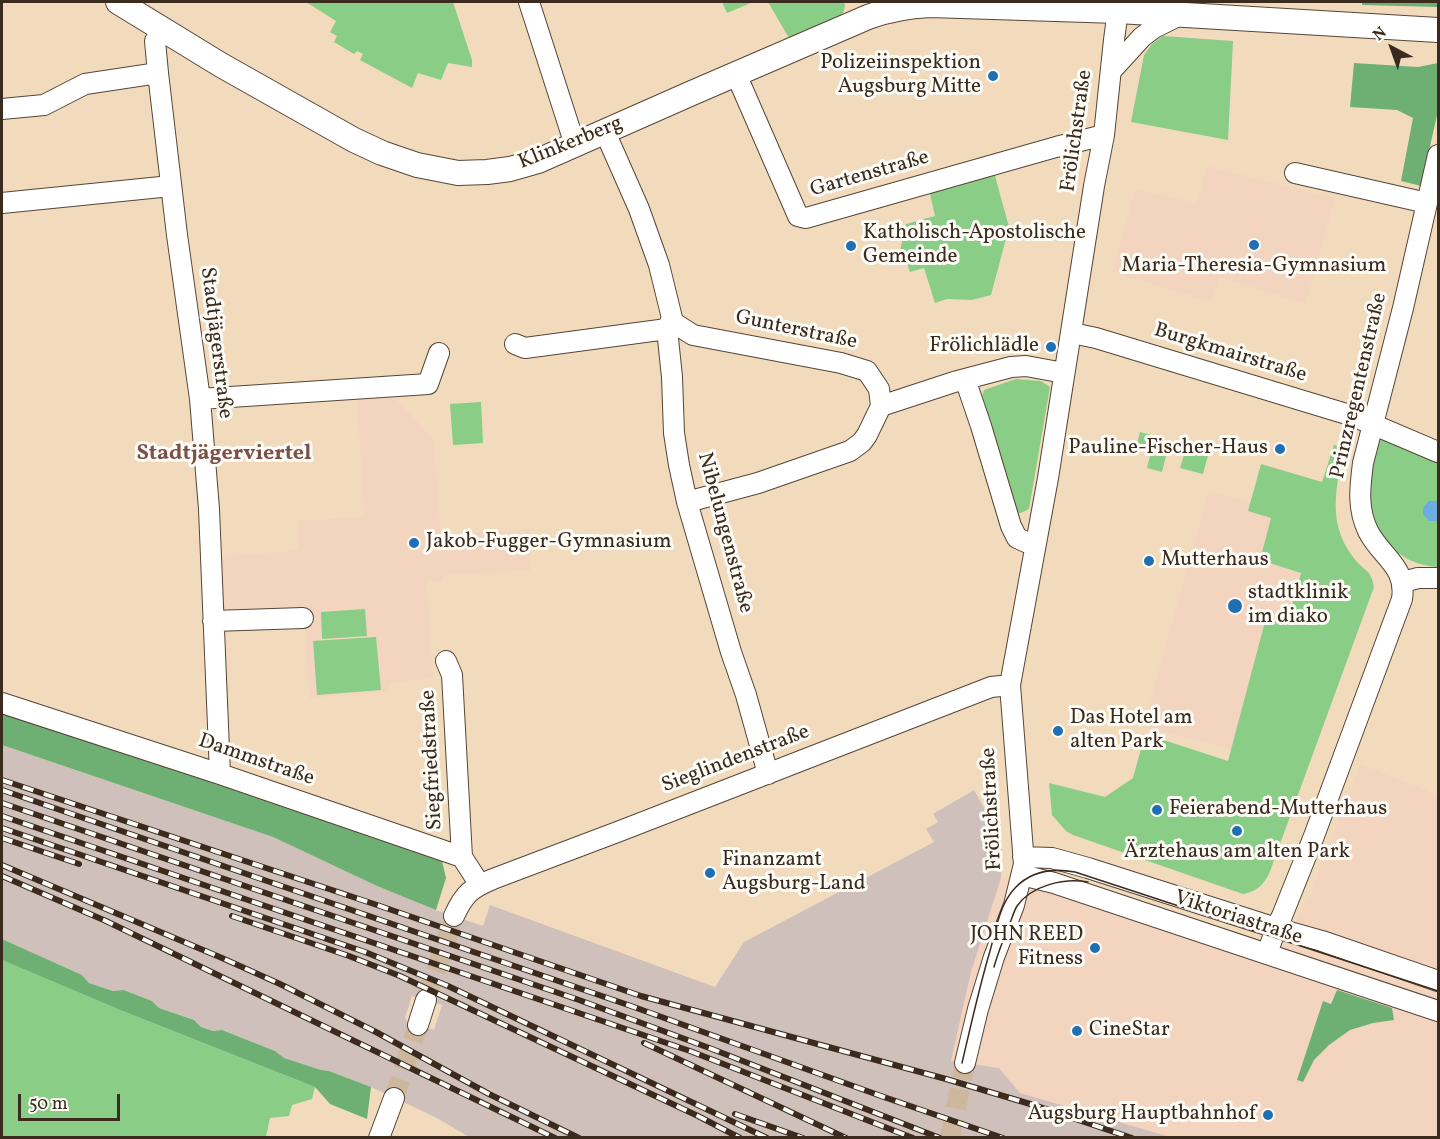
<!DOCTYPE html>
<html>
<head>
<meta charset="utf-8">
<style>
  body { margin:0 }
  #map { position:relative; width:1440px; height:1139px; overflow:hidden; background:#f2dbbd; font-family:Vollkorn,serif }
  canvas { display:block }
  .frame { position:absolute; inset:0; border:3px solid #3b2a1e; pointer-events:none }
  .north { position:absolute; left:1362px; top:18px; width:60px; height:60px; -webkit-text-stroke:4px #fdfcf7; paint-order:stroke; rotate:319deg; font-size:16px; font-weight:700; line-height:24px; text-align:center; color:#3b2a1e }
  .north::after { content:''; display:block; margin:auto; width:21px; height:27px; background:#3b2a1e; clip-path:polygon(50% 0,100% 100%,50% 72%,0 100%) }
  .scale { position:absolute; left:18px; top:1094px; width:102px; height:27px; box-sizing:border-box; border:3px solid #3b2a1e; border-top:0; padding-left:8px; font-size:18px; line-height:21px; white-space:nowrap; color:#3b2a1e; -webkit-text-stroke:4px #fdfcf7; paint-order:stroke }
</style>
</head>
<body>
<div id="map">
<canvas width="1440" height="1139"></canvas>
<div class="frame"></div>
<div class="north">N</div>
<div class="scale">50 m</div>
</div>
<script>
const ctx = document.querySelector('canvas').getContext('2d');
ctx.lineJoin = 'round';
function fillPath(path, color) { ctx.fillStyle = color; ctx.fill(path, 'evenodd'); }
function stroke(path, color, width, dash) { ctx.strokeStyle = color; ctx.lineWidth = width; ctx.lineCap = dash ? 'butt' : 'round'; ctx.setLineDash(dash || []); ctx.stroke(path); }
function write(font, color, halo, rows, align = 'center') {
  ctx.font = font + ' Vollkorn,serif'; ctx.lineWidth = 6; ctx.setLineDash([]); ctx.textBaseline = 'middle'; ctx.strokeStyle = halo; ctx.fillStyle = color; for (const [text, x, y, turn = 0] of rows) {
    ctx.save(); ctx.translate(x, y); ctx.rotate((+turn || 0) * Math.PI / 180); ctx.textAlign = isNaN(turn) ? turn : align; if (halo) ctx.strokeText(text, 0, 0); ctx.fillText(text, 0, 0); ctx.restore();
  }
}
fillPath(new Path2D(`
  M1207,166L1335,198L1306,304L1220,277L1211,302L1113,272L1135,189L1197,203Z
  M395,398L433,439L441,535L529,530L531,570L443,575V581L427,582L433,678L389,683L390,691L309,698L304,607L224,611L221,557L299,550L297,521L365,517L357,400Z
  M1209,491L1317,520L1251,757L1209,743L1146,728L1153,691Z
  M1360,764L1438,795V1137H1170L1020,1093L999,1068L950,1061L971,972L1001,878L1274,961L1308,899Z`), '#f3d4bf');
fillPath(new Path2D(`
  M2,745L273,837L377,886L436,910L483,926L490,905L715,987L744,942L934,842L926,829L938,822L933,814L974,790L1000,836L1002,854L1001,878L971,972L951,1061L999,1068L1020,1093L1170,1137H469L435,1117L371,1087L329,1071L321,1070L283,1058L275,1051L222,1030L213,1031L201,1027L194,1020L159,1008L152,1001L125,990L113,991L89,983L82,975L2,939ZM412,996L442,1005L434,1030L408,1022L405,1018Z`), '#cfc0bb');
fillPath(new Path2D(`
  M306,2H453L472,60V67L448,63L441,80L418,73L412,88L360,60L363,54L357,51L354,54L334,42L337,36L330,32L336,21Z
  M722,2H753L727,13Z
  M768,2H844L845,6L843,13L837,18L789,38Z
  M1163,36L1233,41L1228,140L1131,122L1144,55L1152,44Z
  M994,172L1009,227L991,295L972,300L947,299L935,303L924,268L910,272L907,264L903,262L900,251L906,224L935,216L929,190Z
  M1016,379L1041,381L1050,387L1029,509L1021,513H1017L1010,494L989,417L984,414L980,402L984,390Z
  M481,402L483,443L453,445L450,404Z
  M1380,430L1438,454V567C1397,565 1367,531 1367,489C1368,483 1370,477 1371,471C1374,457 1377,444 1380,430Z
  M1140,432L1155,436L1151,452L1166,456L1162,472L1147,468L1151,452L1136,448Z
  M1334,445L1344,448C1336,487 1327,523 1353,557C1363,571 1371,568 1374,587L1269,874C1263,885 1256,892 1243,894L1073,835L1066,831L1052,815L1049,783L1105,797L1133,778L1145,734L1228,761L1266,618L1287,624L1301,573L1260,560L1271,518L1248,511L1261,464L1322,482Z
  M1187,446L1209,452L1203,474L1180,468Z
  M365,609L367,636L322,639L321,612Z
  M376,637L381,690L317,695L313,641Z
  M2,960L120,1010L315,1087L312,1099L292,1105L289,1116L270,1118L266,1137H2Z`), '#89cd87');
fillPath(new Path2D(`
  M1362,2H1438V7L1362,5Z
  M1354,63L1418,67L1438,63V111L1421,186L1401,181L1413,118L1397,110L1350,107Z
  M2,713L391,840L442,861L446,878L436,910L377,886L273,837L2,745Z
  M2,939L82,975L89,983L113,991L124,990L152,1001L159,1008L194,1020L201,1027L213,1031L222,1030L275,1051L284,1058L321,1070L329,1071L371,1087L367,1119L330,1104L315,1087L120,1010L2,960Z
  M1337,990L1392,1008L1394,1020L1373,1023L1350,1030L1329,1045L1314,1060L1303,1082L1297,1080L1323,1001L1331,1004Z`), '#6eb074');
fillPath(new Path2D(`
  M1429,501H1437L1438,503V519L1437,521H1429L1423,514V508Z`), '#6dabe0');
stroke(new Path2D(`
  M426,1000L454,916
  M394,1098L418,1025
  M950,1138L965,1063`), '#cdb89d', 20, [20, 10]);
const minor = new Path2D(`
  M529,2L575,145
  M162,29L155,41L158,73L177,235L200,399L209,509L220,774
  M1111,71L1142,37L1154,28L1182,14
  M736,74L798,216L806,218L1056,147L1104,135
  M2,109L44,105L85,84L158,73
  M605,132L639,209L659,265L672,318L667,329L672,377L674,433L679,465L687,502L731,652L746,695L768,774
  M1295,173L1427,203
  M2,203L171,186
  M671,321L693,335L841,363L867,371L879,389L881,406L867,435L862,442L850,451L758,483L687,502
  M1072,333L1096,338L1353,416L1438,452
  M515,344L525,348L667,329
  M965,379L981,426L1011,526L1017,538L1035,546
  M200,399L428,384L439,353
  M881,406L954,382L1011,367L1026,366L1064,373
  M1403,582L1418,578H1438
  M213,621L303,618
  M446,661L452,675L462,857
  M2,703L220,774L462,857L480,885
  M1023,857L1052,858L1088,868L1276,928L1322,941L1438,981
  M1022,875L1054,883L1438,1011
  M454,916C464,894 471,888 493,879L620,831L991,687L1010,685
  M1267,954L1276,928L1282,916L1314,836L1402,599C1407,566 1381,557 1368,531C1357,508 1360,487 1363,463L1403,308L1438,155
  M418,1025L426,1000
  M965,1063L978,1009L994,957L1014,905L1024,864L1010,685L1048,478L1094,186L1104,135L1114,40L1119,2
  M379,1138L394,1098`);
const major = new Path2D(`
  M118,2L221,65L354,140L382,153L417,165L458,173L487,172L510,169L538,161L692,93L868,17C890,9 907,6 930,5L1118,11L1438,30`);
stroke(minor, '#564536', 22);
stroke(major, '#564536', 26);
stroke(minor, '#fff', 20);
stroke(major, '#fff', 24);
stroke(new Path2D(`
  M994,967C998,952 1004,938 1010,923C1012,918 1014,911 1017,906C1032,885 1064,878 1088,882
  M962,1063C971,1025 979,988 990,951C996,930 999,905 1015,888C1031,871 1053,868 1075,872L1438,991`), '#3b2a1e', 1.5);
const rail = new Path2D(`
  M2,780L380,906L641,996L946,1079L1037,1106L1132,1138
  M2,790L631,1006L881,1096L1003,1138
  M2,803L579,1000L712,1049L940,1138
  M2,816L690,1051L913,1138
  M2,828L365,952L448,986L767,1138
  M2,838L79,864
  M2,865L222,958L280,984L376,1032L489,1094L579,1138
  M2,876L106,921L555,1138
  M232,916L349,956L400,976L698,1116L740,1138
  M644,1043L846,1138
  M735,1114L803,1138`);
stroke(rail, '#3b2a1e', 6);
stroke(rail, '#fdfcf7', 4, [11]);
for (const [x, y, r, color] of [
  [993,76,6,"#1f6fb2"],
  [1254,245,6,"#1f6fb2"],
  [851,246,6,"#1f6fb2"],
  [1051,347,6,"#1f6fb2"],
  [1280,449,6,"#1f6fb2"],
  [414,543,6,"#1f6fb2"],
  [1149,561,6,"#1f6fb2"],
  [1235,606,8,"#1f6fb2"],
  [1058,731,6,"#1f6fb2"],
  [1157,810,6,"#1f6fb2"],
  [1237,831,6,"#1f6fb2"],
  [710,873,6,"#1f6fb2"],
  [1095,948,6,"#1f6fb2"],
  [1077,1031,6,"#1f6fb2"],
  [1268,1115,6,"#1f6fb2"]
]) { const dot = new Path2D(); dot.arc(x, y, r, 0, 2 * Math.PI); ctx.fillStyle = color; ctx.fill(dot); stroke(dot, '#fdfcf7', 2); }
write('21px', '#3b2a1e', '#fdfcf7', [
  ["Polizeiinspektion",981,64,"right"],
  ["Augsburg Mitte",981,88,"right"],
  ["Katholisch-Apostolische",863,234],
  ["Gemeinde",863,258],
  ["Maria-Theresia-Gymnasium",1254,267,"center"],
  ["Frölichlädle",1039,347,"right"],
  ["Pauline-Fischer-Haus",1268,449,"right"],
  ["Jakob-Fugger-Gymnasium",426,543],
  ["Mutterhaus",1161,561],
  ["stadtklinik",1248,594],
  ["im diako",1248,618],
  ["Das Hotel am",1070,719],
  ["alten Park",1070,743],
  ["Feierabend-Mutterhaus",1169,810],
  ["Ärztehaus am alten Park",1237,853,"center"],
  ["Finanzamt",722,861],
  ["Augsburg-Land",722,885],
  ["JOHN REED",1083,936,"right"],
  ["Fitness",1083,960,"right"],
  ["CineStar",1089,1031],
  ["Augsburg Hauptbahnhof",1256,1115,"right"]
], 'left');
write('21px', '#3b2a1e', '#fdfcf7', [
  ["Frölichstraße",1078,131,-82],
  ["Klinkerberg",571,144,-22],
  ["Gartenstraße",870,175,-16],
  ["Gunterstraße",796,331,12],
  ["Stadtjägerstraße",215,343,83],
  ["Burgkmairstraße",1230,354,17],
  ["Prinzregentenstraße",1360,386,-77],
  ["Nibelungenstraße",724,533,75],
  ["Siegfriedstraße",433,760,-93],
  ["Sieglindenstraße",736,760,-21],
  ["Dammstraße",256,761,19],
  ["Frölichstraße",993,809,-93],
  ["Viktoriastraße",1238,919,18]
]);
write('bold 22px', '#7a5048', '#fdfcf7', [
  ["Stadtjägerviertel",224,455]
]);
</script>
</body>
</html>
